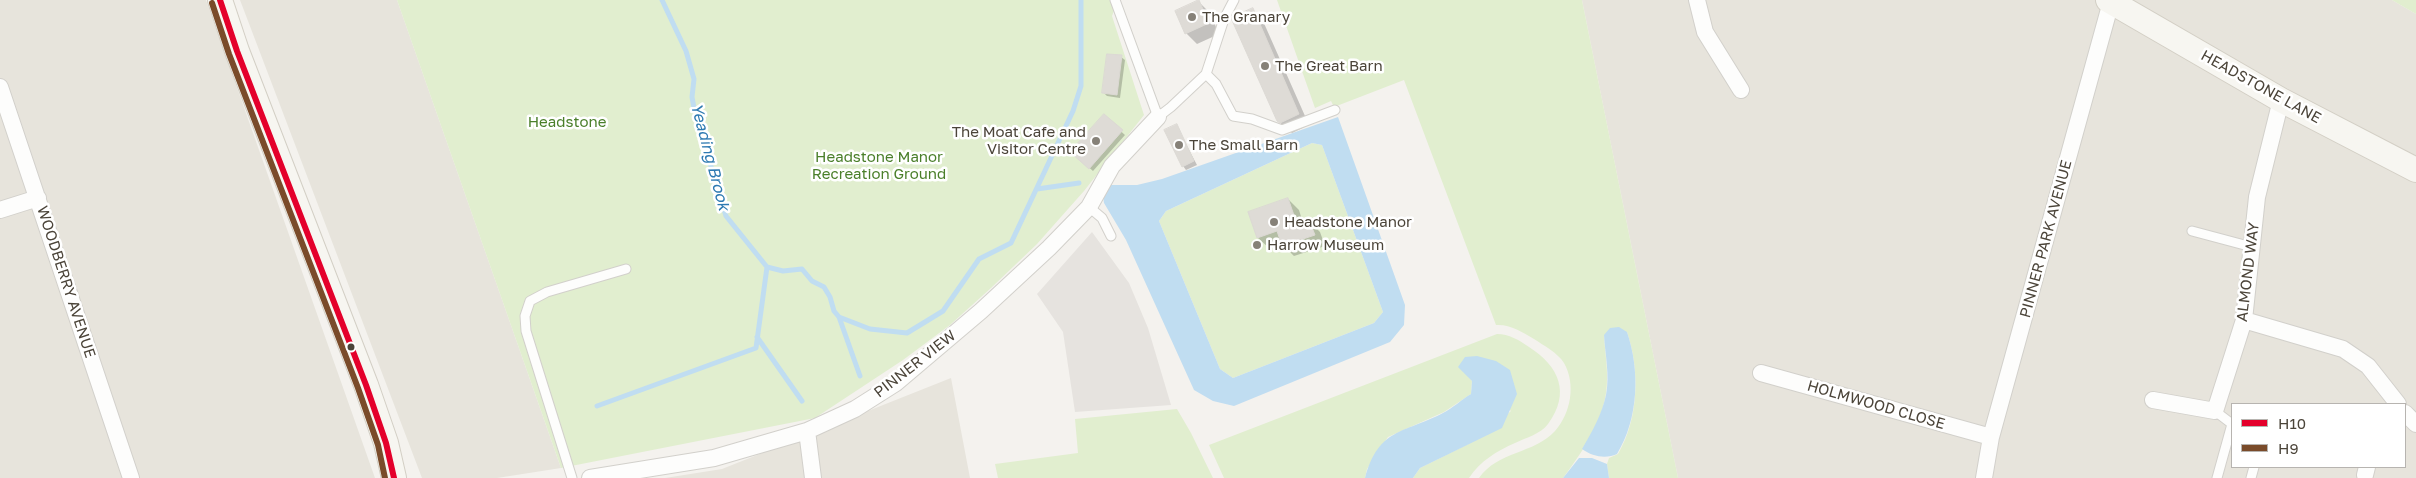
<!DOCTYPE html>
<html>
<head>
<meta charset="utf-8">
<style>
  body { margin:0 }
  #map { position:relative; width:2416px; height:478px; overflow:hidden; background:#f4f2ee; font-family:"Golos Text",sans-serif }
  canvas { display:block }
  .legend { position:absolute; left:2231px; top:403px; width:175px; height:65px; box-sizing:border-box; background:#fff; border:1px solid #b7b4b0; margin:0; padding:6px 9px; list-style:none; font-size:15px; color:#4b4439 }
  .legend li { display:flex; align-items:center; gap:10px; height:25px }
  .legend b { width:25px; border:1px solid #b7b4b0 }
</style>
</head>
<body>
<div id="map">
<canvas width="2416" height="478"></canvas>
<ul class="legend">
<li><b style="height:6px;background:#e4002b"></b>H10</li>
<li><b style="height:6px;background:#7a4b2a"></b>H9</li>
</ul>
</div>
<script>
const ctx = document.querySelector('canvas').getContext('2d');
ctx.lineJoin = 'round';
function fillPath(path, color) { ctx.fillStyle = color; ctx.fill(path, 'evenodd'); }
function stroke(path, color, width, dash) { ctx.strokeStyle = color; ctx.lineWidth = width; ctx.lineCap = dash ? 'butt' : 'round'; ctx.setLineDash(dash || []); ctx.stroke(path); }
function write(font, color, halo, rows, align = 'center') {
  ctx.font = font + ' "Golos Text",sans-serif'; ctx.lineWidth = 5; ctx.setLineDash([]); ctx.textBaseline = 'middle'; ctx.strokeStyle = halo; ctx.fillStyle = color; for (const [text, x, y, turn = 0] of rows) {
    ctx.save(); ctx.translate(x, y); ctx.rotate((+turn || 0) * Math.PI / 180); ctx.textAlign = isNaN(turn) ? turn : align; if (halo) ctx.strokeText(text, 0, 0); ctx.fillText(text, 0, 0); ctx.restore();
  }
}
fillPath(new Path2D(`
  M0,0H206L375,478H0Z
  M240,0H397L561,468L497,478H422Z
  M1582,0H2392L2416,14V478H1678ZM2232,404H2405V467H2232Z
  M951,378L970,478H665L722,469Z`), '#e7e4dc');
fillPath(new Path2D(`
  M397,0H1118L1112,16L1144,115L1084,191L1037,244L991,288L950,325L903,360L815,418L561,468Z
  M1277,0H1582L1678,478H1609L1607,464L1609,458L1618,454C1639,418 1640,370 1627,332L1604,335C1605,354 1609,373 1606,393C1602,423 1581,454 1563,478H1479C1498,451 1534,454 1555,431C1571,413 1576,384 1564,363C1558,353 1543,345 1534,339C1522,332 1510,324 1496,325L1404,80L1334,107L1331,101L1315,108Z
  M2392,0H2416V14Z
  M1312,143L1322,145L1383,312L1374,323L1233,378L1220,369L1159,221L1166,211Z
  M1497,334C1509,334 1519,340 1529,347C1559,366 1571,393 1548,424C1541,434 1525,438 1515,443C1497,451 1480,461 1469,478H1413L1420,468L1478,439L1511,411L1466,373L1472,381L1471,394L1444,412L1388,437L1367,469L1365,478H1224L1209,445Z
  M1177,409L1191,433L1213,478H998L995,464L1078,453L1075,419Z`), '#e1eecf');
fillPath(new Path2D(`
  M1092,232L1129,283L1148,328L1171,405L1075,412L1063,332L1037,294Z`), '#e6e3df');
fillPath(new Path2D(`
  M1338,117L1405,305L1404,325L1390,342L1234,406L1213,401L1194,390L1126,240L1104,203L1103,196L1111,185H1137L1162,179ZM1312,143L1322,145L1383,312L1374,323L1233,378L1220,369L1159,221L1166,211Z
  M1619,327L1627,332C1640,370 1639,418 1617,454C1606,459 1593,457 1582,449C1592,432 1602,414 1606,395C1610,375 1605,354 1604,335L1610,328Z
  M1477,356L1496,361L1510,370L1517,394L1502,428L1420,468L1413,478H1365C1379,428 1402,434 1443,413C1453,408 1461,400 1471,394L1472,381L1458,367L1465,357Z
  M1579,458H1592L1607,464L1609,478H1563Z`), '#c0ddf1');
fillPath(new Path2D(`
  M1199,2L1210,13L1219,34L1197,44L1186,33Z
  M1252,10L1263,21L1309,125L1292,133L1278,121Z
  M1121,57L1125,60L1120,98L1107,96L1104,93Z
  M1104,116L1125,135L1093,171L1072,152Z
  M1176,125L1197,165L1186,170L1183,166Z
  M1288,199L1299,210L1303,223L1309,221L1320,232L1325,246L1294,256L1282,244L1269,248L1258,238Z`), '#0003');
stroke(new Path2D(`
  M662,0L686,51L694,79L692,97L694,108L706,134L710,148V163L726,216L767,267L783,271L802,269L812,281L824,287L830,297L834,311L839,317L870,329L907,333L943,311L979,259L1011,243L1073,111L1081,86V0
  M1037,189L1079,183
  M839,317L860,376
  M757,337L802,401
  M597,406L756,348L767,267`), '#c0ddf1', 5);
const building = new Path2D(`
  M1199,0L1209,23L1185,34L1175,11Z
  M1253,8L1299,114L1280,123L1277,121L1231,18Z
  M1107,54L1122,55L1117,95L1102,93Z
  M1104,114L1123,130L1089,169L1070,152Z
  M1177,124L1194,161L1182,167L1164,130Z
  M1288,198L1297,224L1309,220L1315,235L1282,246L1277,231L1257,238L1248,212Z`);
fillPath(building, '#dedbd6');
stroke(building, '#dcd9d4', 1);
const lane = new Path2D(`
  M1115,0L1158,117L1171,107L1206,74L1224,19L1234,0
  M1206,74L1216,84L1233,116L1252,119L1282,130L1335,110
  M1089,207L1102,218L1111,236
  M2192,231L2252,247
  M2215,411L2232,424L2217,478
  M572,478L526,331L525,316L530,301L547,292L626,269
  M2251,478L2254,467`);
const street = new Path2D(`
  M1697,0L1705,32L1741,90
  M0,87L131,478
  M0,210L38,198
  M2244,320L2343,349L2368,366L2398,404
  M1761,373L1991,437
  M2153,400L2215,411L2244,320L2257,197L2281,100
  M2405,413L2416,424
  M807,431L813,478
  M2365,475L2367,467
  M590,478L714,458L807,431L855,409L896,383L981,311L1049,248L1089,207L1112,166L1158,117
  M1984,478L1991,437L2111,2`);
const secondary = new Path2D(`
  M220,0L237,51L366,385L386,443L394,478
  M2108,0L2281,100L2416,170`);
stroke(lane, '#d2d0cb', 11);
stroke(street, '#d2d0cb', 18);
stroke(secondary, '#d3cfc5', 26);
stroke(lane, '#fdfdfc', 9);
stroke(street, '#fdfdfc', 16);
stroke(secondary, '#f7f6f1', 24);
stroke(new Path2D(`
  M220,0L237,51L366,385L386,443L394,478`), '#e4002b', 6);
stroke(new Path2D(`
  M212,3L229,54L358,388L378,445L385,478`), '#7a4b2a', 6);
for (const [x, y, r, color] of [
  [1192,17,5,"#868178"],
  [1265,66,5,"#868178"],
  [1096,141,5,"#868178"],
  [1179,145,5,"#868178"],
  [1274,222,5,"#868178"],
  [1257,245,5,"#868178"],
  [351,347,4.5,"#4b4439"]
]) { const dot = new Path2D(); dot.arc(x, y, r, 0, 2 * Math.PI); ctx.fillStyle = color; ctx.fill(dot); stroke(dot, '#fff', 2); }
write('15px', '#4b4439', '#fff', [
  ["The Granary",1202,17],
  ["The Great Barn",1275,66],
  ["The Moat Cafe and",1086,132,"right"],
  ["Visitor Centre",1086,149,"right"],
  ["The Small Barn",1189,145],
  ["Headstone Manor",1284,222],
  ["Harrow Museum",1267,245]
], 'left');
write('15px', '#4b4439', '#fff', [
  ["HEADSTONE LANE",2261,87,29],
  ["PINNER PARK AVENUE",2046,239,-75],
  ["ALMOND WAY",2248,272,-83],
  ["WOODBERRY AVENUE",66,282,72],
  ["PINNER VIEW",915,364,-38],
  ["HOLMWOOD CLOSE",1876,405,16]
]);
write('15px', '#4a7f2a', '#fff', [
  ["Headstone",567,122],
  ["Headstone Manor",879,157],
  ["Recreation Ground",879,174]
]);
write('italic 16px', '#2e7ab2', '#fff', [
  ["Yeading Brook",710,157,75]
]);
</script>
</body>
</html>
